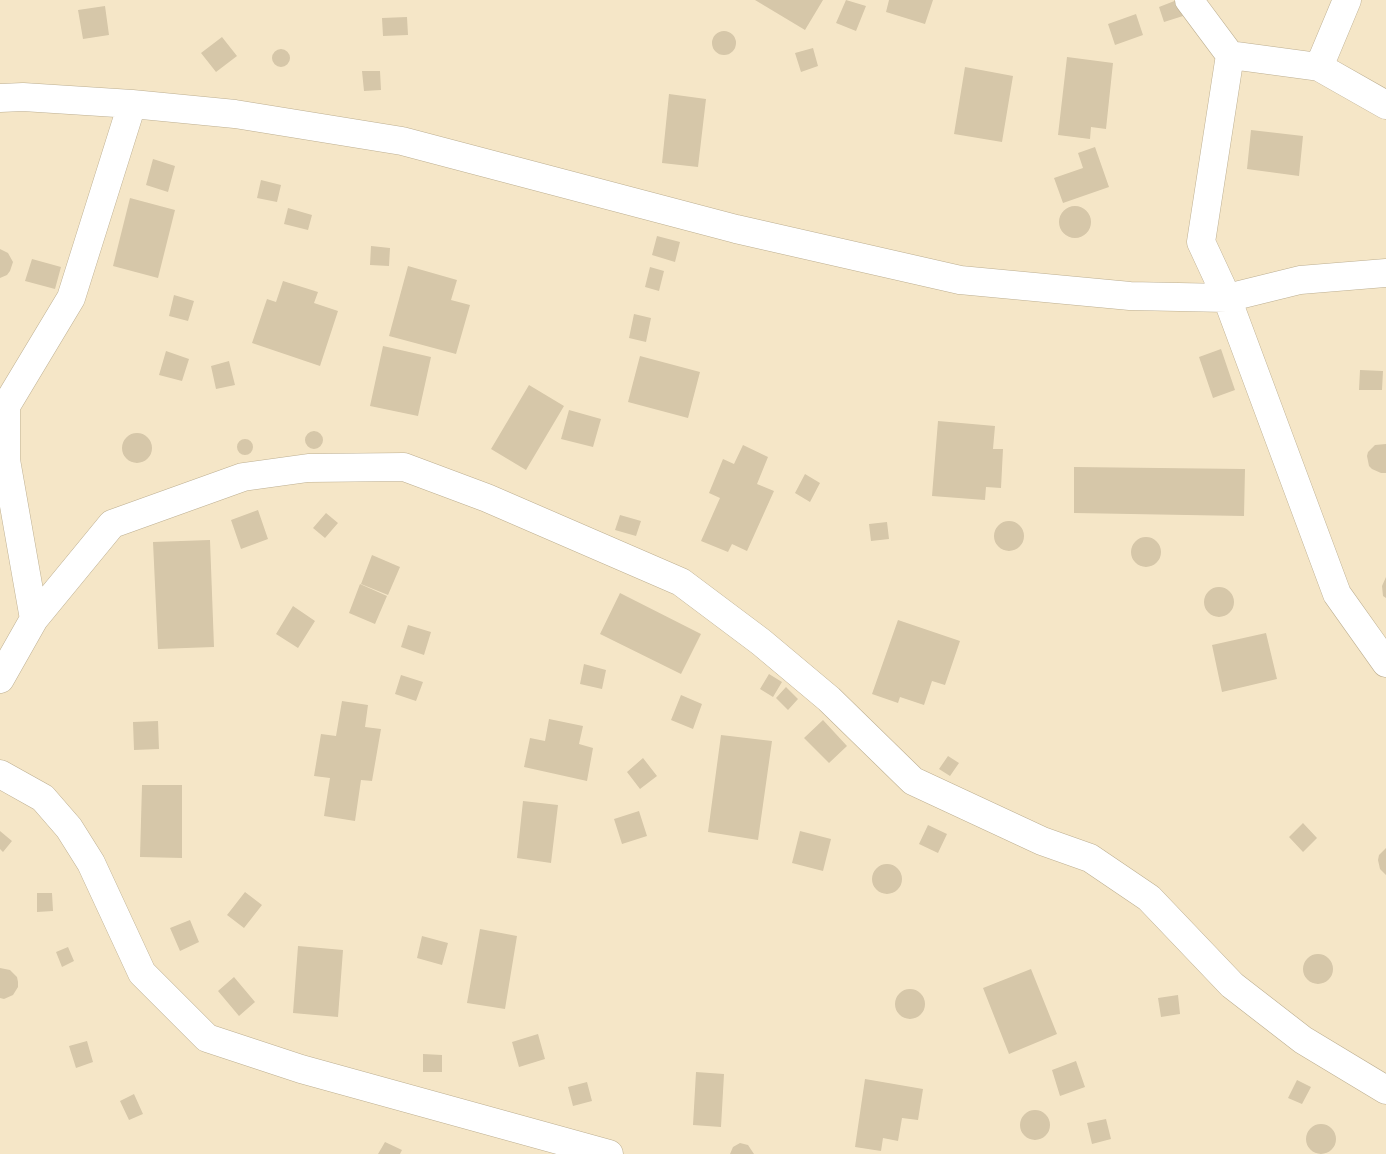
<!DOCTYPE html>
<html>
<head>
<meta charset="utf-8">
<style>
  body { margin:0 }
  canvas { display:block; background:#f5e6c7 }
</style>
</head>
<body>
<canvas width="1386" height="1154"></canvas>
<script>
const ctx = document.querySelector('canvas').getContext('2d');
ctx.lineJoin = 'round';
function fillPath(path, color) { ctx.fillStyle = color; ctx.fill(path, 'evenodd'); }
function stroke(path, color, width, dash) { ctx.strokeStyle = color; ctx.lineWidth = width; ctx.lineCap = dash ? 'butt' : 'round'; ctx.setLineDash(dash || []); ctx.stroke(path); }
fillPath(new Path2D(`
  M755,0H823L805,30Z
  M846,0L866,6L856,31L836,23Z
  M889,0H933L925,24L886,12Z
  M1177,0L1183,16L1164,22L1159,7Z
  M105,6L109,35L83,39L78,10Z
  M1136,14L1143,35L1115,45L1108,24Z
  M407,17L408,35L383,36L382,18Z
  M712 43a12 12 0 1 1 24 0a12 12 0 1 1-24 0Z
  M222,37L237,56L216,72L201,53Z
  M813,48L818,66L801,72L795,53Z
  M272 58a9 9 0 1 1 18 0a9 9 0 1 1-18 0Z
  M1067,57L1113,63L1106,129L1091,127L1090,139L1058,135Z
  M965,67L1013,76L1002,142L954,134Z
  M362,71H380L381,90L364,91Z
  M669,94L706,99L698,167L662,163Z
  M1251,130L1303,136L1299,176L1247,169Z
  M1095,147L1109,187L1063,203L1054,178L1083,168L1078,153Z
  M153,159L175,166L168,192L146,185Z
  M261,180L281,185L277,202L257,198Z
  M130,198L175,210L158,278L113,266Z
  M1059 222a16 16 0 1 1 32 0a16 16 0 1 1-32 0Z
  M288,208L312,215L308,230L284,224Z
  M657,236L680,242L675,262L652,255Z
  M371,246L390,248L389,266L370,265Z
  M0,249L8,253L13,262L10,271L7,275L0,278Z
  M32,259L61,267L55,289L25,281Z
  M408,266L457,280L451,300L470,305L456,354L389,336Z
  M650,267L664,271L659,291L645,287Z
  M283,281L318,292L314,303L338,311L320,366L252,343L267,299L276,302Z
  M174,295L194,301L188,321L169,316Z
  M634,314L651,318L646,342L629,338Z
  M383,346L431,357L418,416L370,406Z
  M1221,349L1235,390L1213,398L1199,357Z
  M166,351L189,359L182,381L159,375Z
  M640,356L700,372L688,418L628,402Z
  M229,361L235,385L216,389L211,366Z
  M1360,370L1383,371L1382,390H1359Z
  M529,385L564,406L526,470L491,449Z
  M569,410L601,419L593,447L561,439Z
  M938,421L995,426L993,449H1003L1001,488L986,487L985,500L932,496Z
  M305 440a9 9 0 1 1 18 0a9 9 0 1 1-18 0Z
  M122 448a15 15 0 1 1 30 0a15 15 0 1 1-30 0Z
  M237 447a8 8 0 1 1 16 0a8 8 0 1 1-16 0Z
  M1386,444V473H1381L1372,469L1369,466L1367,456L1368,452L1375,445Z
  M743,445L768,457L757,484L774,491L747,551L732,544L728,552L701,541L720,498L709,493L723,459L734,464Z
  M1074,467L1245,469L1244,516L1074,513Z
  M805,474L820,483L810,502L795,493Z
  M258,510L268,539L241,549L231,520Z
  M326,513L338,523L325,538L313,528Z
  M620,515L641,521L636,536L615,530Z
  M994 536a15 15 0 1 1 30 0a15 15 0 1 1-30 0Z
  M887,522L889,539L871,541L869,524Z
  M1131 552a15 15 0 1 1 30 0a15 15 0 1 1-30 0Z
  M210,540L214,647L158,649L153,542Z
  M372,555L400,567L388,595L361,584Z
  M1386,577V598L1383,596L1382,586Z
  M360,584L387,596L375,624L349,613Z
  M1204 602a15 15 0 1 1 30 0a15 15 0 1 1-30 0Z
  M620,593L701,634L681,674L600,634Z
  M293,606L315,621L298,648L276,634Z
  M898,620L960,641L945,685L932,681L924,705L900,697L898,703L872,694Z
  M408,625L431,632L424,655L401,647Z
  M1266,633L1277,679L1222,692L1212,645Z
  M584,664L606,670L602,689L580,684Z
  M769,674L782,682L773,697L760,689Z
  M401,675L423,682L416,701L395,694Z
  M786,687L798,699L788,710L776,698Z
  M681,695L702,704L693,729L671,720Z
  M342,701L368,705L365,727L381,729L372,781L361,780L355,821L324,816L330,778L314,776L321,734L336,736Z
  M549,719L583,726L579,744L593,748L587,781L524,767L530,738L545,741Z
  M823,720L847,746L829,763L804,738Z
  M158,721L159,749L134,750L133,722Z
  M721,735L772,741L758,840L708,832Z
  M948,756L959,763L950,776L939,769Z
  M643,758L657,776L640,789L627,772Z
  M142,785H182V858L140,857Z
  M523,801L558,805L551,863L517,858Z
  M639,811L647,836L622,844L614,819Z
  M1303,823L1317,838L1303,852L1289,837Z
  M928,825L947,834L938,853L919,844Z
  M0,831L12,841L3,852L0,849Z
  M800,831L831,839L823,871L792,863Z
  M1386,848V875L1380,869L1378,860L1379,855Z
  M872 879a15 15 0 1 1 30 0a15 15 0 1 1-30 0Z
  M245,892L262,905L244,928L227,915Z
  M37,893H52L53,911L37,912Z
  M190,920L199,942L180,951L170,928Z
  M480,929L517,936L505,1009L467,1003Z
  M422,936L448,943L442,965L417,958Z
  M298,946L343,950L338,1017L293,1013Z
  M68,947L74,961L62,967L56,952Z
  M1303 969a15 15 0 1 1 30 0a15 15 0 1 1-30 0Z
  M0,968L10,970L17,977L18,982V987L13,995L4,999L0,998Z
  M1031,969L1057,1034L1009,1054L983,988Z
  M234,977L255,1002L239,1016L218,991Z
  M895 1004a15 15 0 1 1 30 0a15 15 0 1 1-30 0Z
  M1178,995L1180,1014L1161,1017L1158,998Z
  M538,1034L545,1059L519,1067L512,1042Z
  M87,1041L93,1062L76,1068L69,1046Z
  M423,1054L442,1055V1072H423Z
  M1076,1061L1085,1087L1060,1096L1052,1070Z
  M696,1072L724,1074L721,1127L693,1125Z
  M865,1079L923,1089L918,1120L902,1118L898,1141L883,1138L881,1151L855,1147Z
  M1297,1080L1311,1087L1302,1104L1288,1098Z
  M587,1082L592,1101L573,1106L568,1087Z
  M134,1094L143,1114L129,1120L120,1101Z
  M1020 1125a15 15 0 1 1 30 0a15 15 0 1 1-30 0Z
  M1106,1119L1111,1139L1092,1144L1087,1123Z
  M1306 1139a15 15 0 1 1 30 0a15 15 0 1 1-30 0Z
  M385,1142L402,1150L400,1154H378Z
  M740,1143L748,1145L754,1154H730L733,1147Z`), '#d6c7a9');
const minor = new Path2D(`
  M1189,0L1230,55L1201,242L1227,298L1337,594L1386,663
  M1230,55L1319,67L1386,105
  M1319,67L1347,0
  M0,98L23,97L132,104L235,114L402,141L736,229L960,280L1130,296L1227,298L1300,280L1386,273
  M34,619L6,460V406L71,298L132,104
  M0,679L34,619L112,524L243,477L308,468L404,467L487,498L681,582L761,642L829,699L913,781L1042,841L1090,858L1149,898L1232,985L1303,1040L1386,1090
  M0,774L43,798L69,828L91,863L142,973L207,1038L301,1069L609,1154`);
stroke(minor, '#bdaf91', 29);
stroke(minor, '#fff', 28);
</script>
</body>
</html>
